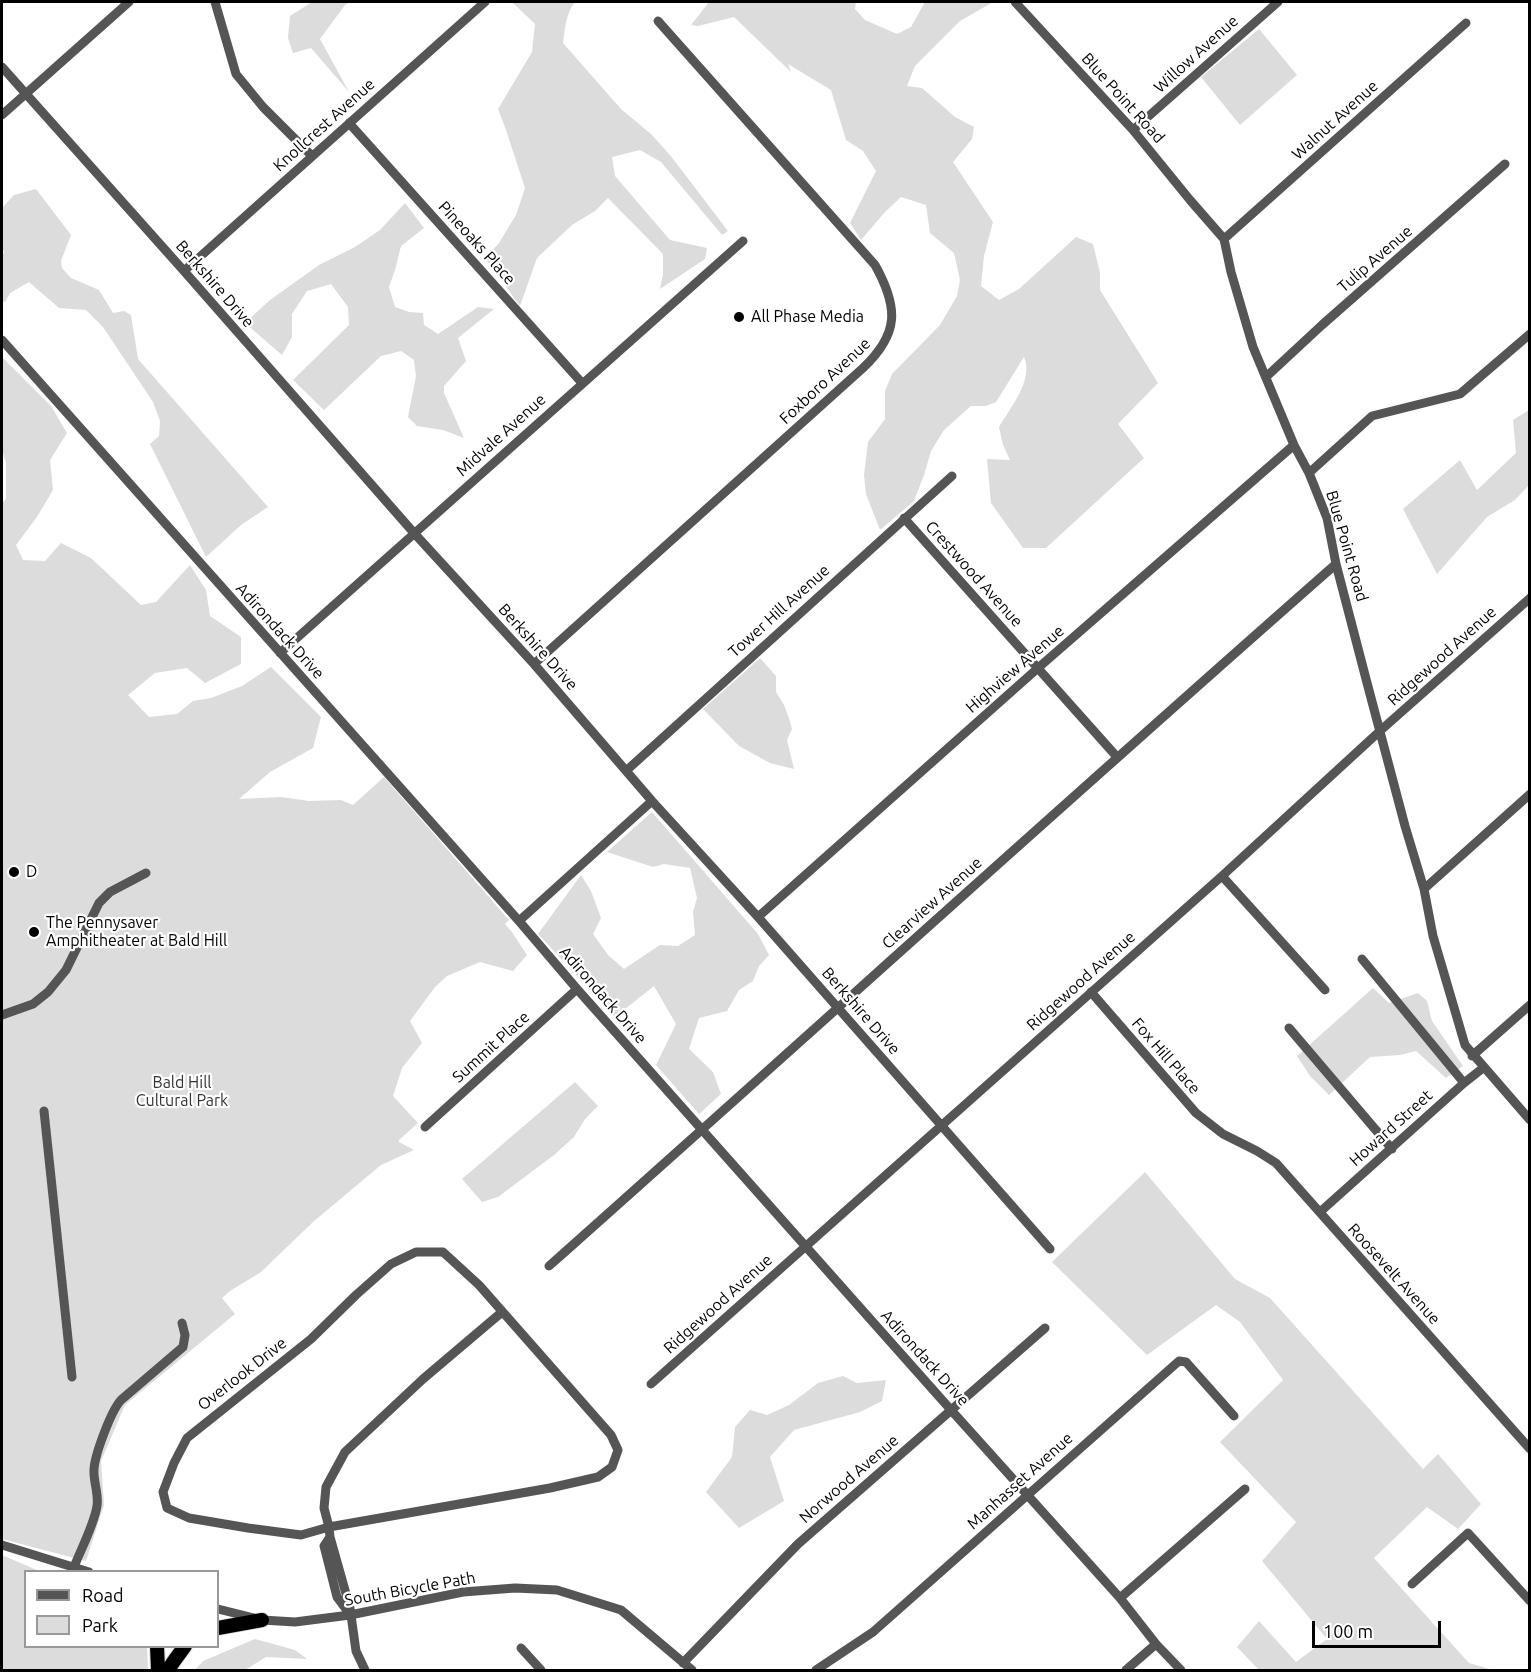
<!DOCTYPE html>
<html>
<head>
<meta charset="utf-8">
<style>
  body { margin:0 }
  #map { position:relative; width:1531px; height:1672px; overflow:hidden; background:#fff; font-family:Ubuntu,sans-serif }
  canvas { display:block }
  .frame { position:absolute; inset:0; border:3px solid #000; pointer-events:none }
  .legend { position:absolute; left:24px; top:1570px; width:195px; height:78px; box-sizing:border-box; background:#fff; border:2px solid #999; margin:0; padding:8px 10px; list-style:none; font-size:18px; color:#000 }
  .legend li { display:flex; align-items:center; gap:12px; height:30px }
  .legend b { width:30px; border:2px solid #999 }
  .scale { position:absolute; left:1312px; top:1621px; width:129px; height:27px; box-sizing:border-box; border:3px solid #000; border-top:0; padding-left:8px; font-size:18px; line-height:21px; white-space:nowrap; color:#000; -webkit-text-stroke:4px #fff; paint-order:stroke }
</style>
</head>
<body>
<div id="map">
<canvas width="1531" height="1672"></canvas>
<div class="frame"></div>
<ul class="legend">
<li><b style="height:8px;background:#555"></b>Road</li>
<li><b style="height:16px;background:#dcdcdc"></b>Park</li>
</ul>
<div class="scale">100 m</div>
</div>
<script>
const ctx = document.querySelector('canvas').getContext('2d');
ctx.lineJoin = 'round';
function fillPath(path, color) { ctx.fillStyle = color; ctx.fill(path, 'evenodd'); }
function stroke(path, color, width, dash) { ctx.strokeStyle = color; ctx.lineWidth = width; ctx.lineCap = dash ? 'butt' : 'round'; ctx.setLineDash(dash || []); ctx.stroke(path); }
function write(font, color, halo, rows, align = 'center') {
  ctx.font = font + ' Ubuntu,sans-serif'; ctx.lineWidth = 4.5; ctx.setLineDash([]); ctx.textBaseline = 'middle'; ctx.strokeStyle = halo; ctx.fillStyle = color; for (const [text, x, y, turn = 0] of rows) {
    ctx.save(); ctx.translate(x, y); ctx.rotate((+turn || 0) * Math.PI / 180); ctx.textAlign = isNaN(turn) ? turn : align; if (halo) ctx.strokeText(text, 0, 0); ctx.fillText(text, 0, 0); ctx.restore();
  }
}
fillPath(new Path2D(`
  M312,2H350L345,5L320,39L349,92L311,48L293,53L288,38L290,16Z
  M512,2H575C566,13 565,29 563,43L621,109L651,134L670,155L728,231L722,235L661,162L640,150L612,157L615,176L670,240L707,248L705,259L660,289L663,274V254L608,198L595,211L572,225L537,258L520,306L485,258L499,243L516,215L525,188L505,127L498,109L532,52L535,24Z
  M709,2H856L855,9L865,20L897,34L911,27L925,2H993L960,21L915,66L907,86L922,88L955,117L974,127L972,139L953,162L993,222L984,256L981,286L999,300L1019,289L1076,237L1093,244L1100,273V290L1158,383L1118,424L1144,458L1046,548H1023L991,503L987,459L1010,460L1003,445L999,427C1010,408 1034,380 1024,357L996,402L986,406H971L944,430L931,451L924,475L914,501L880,530L866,494L864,475L868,442L885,419V391L892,374L940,325L957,296L960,280L954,253L930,233L926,205L901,197L885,212L861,240L850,223L876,171L863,151L846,140L831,90L788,64L791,72L734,17L698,26L691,25Z
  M1259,29L1297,75L1240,125L1201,77Z
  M36,189L71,235L61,261L62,268L71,278L99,290L113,313L124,311L131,315L138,359L268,507L241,525L206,557L150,444L159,436L160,421L153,402L103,327L86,310L59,308L29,282L10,293L5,302L2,301V256L4,253L2,245V208L14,195Z
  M405,203L424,228L401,246L395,270L389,287L395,307L409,312L423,313L424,325L438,334L478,307L494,309L458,338L466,361L444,386V393L464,438L443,430L417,426L408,417L416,376L414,360L401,351L381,356L324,410L293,380L349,325L348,307L331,284L307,291L292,314V337L282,355L245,323L270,300L319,265L355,247L380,230Z
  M2,357L51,406L67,433L50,460L53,490L37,517L16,545L23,560L45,561L61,543L91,558L141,605L156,602L190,565L206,590L210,616L241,637V664L205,683L187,668L155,673L128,695L149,717L177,714L193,701L211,698L242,686L271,667L321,717L313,748L270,772L239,799L281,797L309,801L341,800L353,805L384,777L509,920L505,924L512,932L527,955L513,971L480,962L447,976L435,987L410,1021L422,1043L402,1068L393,1096L418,1123L399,1140V1142L414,1150L381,1165L313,1222L261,1272L230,1291L222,1298L235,1314L125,1405L101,1461L104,1505L86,1561L2,1539V503L6,499V463L2,449Z
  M1529,410V485L1515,500L1487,517L1437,574L1403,509L1460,460L1477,490L1516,453L1513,420Z
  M760,658L776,676V692L784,705L790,721L792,729L787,740L794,769L770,763L739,746L703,709Z
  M652,812L758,934L769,955L759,966L753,981L739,990L727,1011L699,1018L689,1049L713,1072L721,1094L699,1114L656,1065L676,1024L654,986L615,1017L538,934L581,875L591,891L601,918L593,934L608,955L624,969L660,945L678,946L695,935L693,912L697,898L690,868L664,864L653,867L607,852Z
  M1373,988L1389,1003L1418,993L1427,1001L1432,1021L1463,1066L1446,1078L1416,1051L1400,1055L1370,1057L1329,1095L1310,1076L1297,1056Z
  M575,1082L598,1106L585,1119L574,1137L554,1155L498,1197L482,1202L462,1179Z
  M1145,1172L1235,1279L1270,1298L1423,1469L1438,1454L1481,1504L1458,1529L1427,1507L1374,1558L1469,1663L1493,1670H1259L1237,1647L1259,1621L1296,1662L1327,1639L1262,1561L1296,1522L1220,1442L1283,1380L1240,1322L1216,1305L1147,1355L1052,1262Z
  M843,1376L857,1383L886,1380L882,1401L860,1412L794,1430L770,1457L784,1501L739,1528L706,1492L732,1457L735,1427L750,1410L767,1415L789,1405L818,1383Z
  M2,1555L39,1571L26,1572V1646L147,1647L148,1670H2Z
  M255,1639L295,1650L307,1659L266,1657L245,1670H195L203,1661Z`), '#dcdcdc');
const highway = new Path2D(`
  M218,1628L262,1620
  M157,1646L158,1670
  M168,1670L174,1661L185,1646`);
stroke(highway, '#dbdbdb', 16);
stroke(new Path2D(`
  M215,2L236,74L263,107L312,156
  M1015,2L1133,130L1190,200L1224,239L1231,272L1253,347L1294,445L1309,473L1327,518L1336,564L1366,679L1405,826L1424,889L1433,936L1465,1045L1530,1120
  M2,67L184,271L414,533L534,664L652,801L758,917L1050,1249
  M2,115L129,2
  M349,123L582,383
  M1133,130L1278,2
  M1224,239L1466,23
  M184,271L485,2
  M2,340L519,921L577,989L951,1410L1120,1598L1156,1644L1181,1670
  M1266,377L1322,325L1505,164
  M1309,473L1372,416L1460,394L1530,334
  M904,518L1117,757
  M280,653L743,241
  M534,664L863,368C899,334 899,308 875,265L658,21
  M627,770L952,476
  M1222,876L1325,990
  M1424,889L1530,794
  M758,917L1038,668L1294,445
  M519,921L652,801
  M1362,959L1464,1083
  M1091,992L1196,1113L1223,1134L1257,1151L1276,1163L1530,1449
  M2,1015L33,1004L48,992L66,970L99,903L110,892L146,873
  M1289,1028L1392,1149
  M1472,1056L1530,1005
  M44,1111L72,1377
  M425,1127L577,989
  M1320,1212L1464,1083L1483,1068
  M416,1252H443L479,1285L611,1435L618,1450L612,1467L598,1477L550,1488L329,1527L301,1535L248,1528L189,1518L167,1508L163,1492L174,1463L187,1438L311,1339L356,1295L391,1264Z
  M549,1266C812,1032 1072,796 1336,564
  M651,1384L1222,876L1381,730L1530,598
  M330,1537L324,1546L337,1597L349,1613
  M2,1545L89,1572
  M74,1567C81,1549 94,1525 97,1506C99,1494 93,1481 94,1469C95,1454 111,1411 121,1400L183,1347L185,1335L182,1323
  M1412,1584L1468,1533L1530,1601
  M1120,1598L1245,1489
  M218,1609L262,1620L295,1622L350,1615L463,1592L515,1588L557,1590L621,1610L692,1670
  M521,1648L541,1670
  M683,1663L798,1544L1045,1328
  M365,1670L356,1651L350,1608L330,1537L329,1527L324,1508L326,1487L345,1452L423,1379L502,1312
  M816,1670L873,1632L1179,1361L1186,1362L1234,1416
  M1126,1670L1156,1644`), '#555', 9);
stroke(highway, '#000', 14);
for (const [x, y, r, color] of [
  [739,317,6,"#000"],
  [14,872,6,"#000"],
  [34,932,6,"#000"]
]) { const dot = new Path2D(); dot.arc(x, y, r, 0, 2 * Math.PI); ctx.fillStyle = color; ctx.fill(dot); stroke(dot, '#fff', 2); }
write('16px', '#000', '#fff', [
  ["Willow Avenue",1196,54,-42],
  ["Blue Point Road",1123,98,48],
  ["Walnut Avenue",1335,120,-42],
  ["Knollcrest Avenue",324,125,-42],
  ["Pineoaks Place",477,243,48],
  ["Tulip Avenue",1375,259,-41],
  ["Berkshire Drive",215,284,49],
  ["Foxboro Avenue",825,381,-43],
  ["Midvale Avenue",501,435,-42],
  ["Blue Point Road",1347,546,74],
  ["Crestwood Avenue",974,574,48],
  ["Tower Hill Avenue",779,611,-42],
  ["Adirondack Drive",280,631,48],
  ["Berkshire Drive",538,647,48],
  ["Ridgewood Avenue",1442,656,-42],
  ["Highview Avenue",1015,669,-41],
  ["Clearview Avenue",932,903,-42],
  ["Ridgewood Avenue",1081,981,-42],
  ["Adirondack Drive",603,995,49],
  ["Berkshire Drive",861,1011,49],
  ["Summit Place",491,1047,-42],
  ["Fox Hill Place",1166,1056,49],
  ["Howard Street",1391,1128,-42],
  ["Roosevelt Avenue",1394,1274,48],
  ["Ridgewood Avenue",718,1304,-42],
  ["Adirondack Drive",925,1358,48],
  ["Overlook Drive",242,1374,-38],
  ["Norwood Avenue",849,1479,-41],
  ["Manhasset Avenue",1020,1481,-42],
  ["South Bicycle Path",410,1589,-10]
]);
write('16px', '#000', '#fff', [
  ["All Phase Media",751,317],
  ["D",26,872],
  ["The Pennysaver",46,923],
  ["Amphitheater at Bald Hill",46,941]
], 'left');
write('16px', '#333', '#fff', [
  ["Bald Hill",182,1083],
  ["Cultural Park",182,1101]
]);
</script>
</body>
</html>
